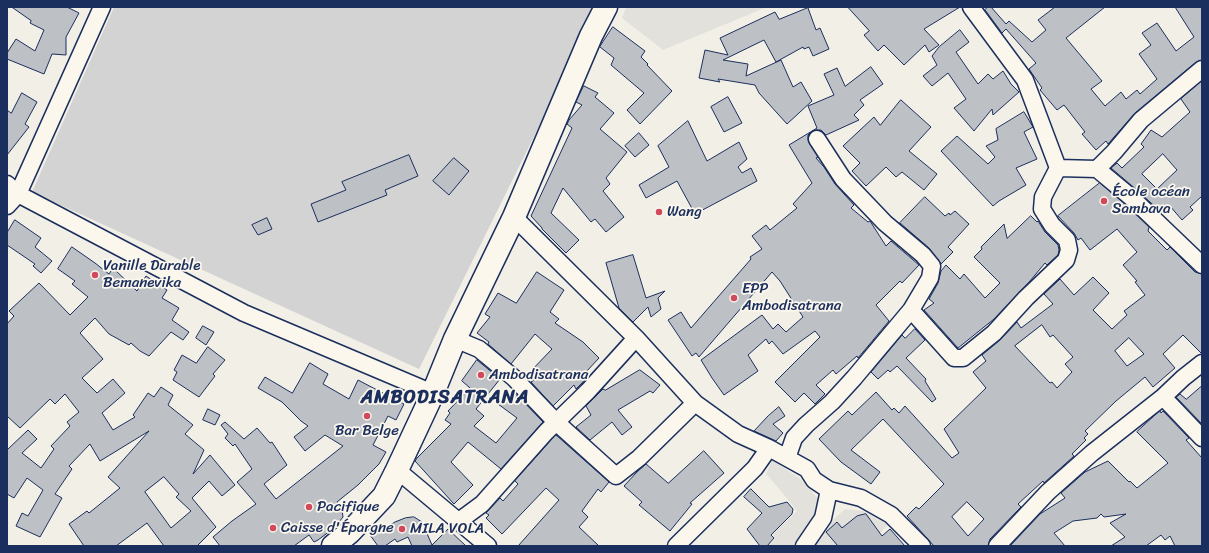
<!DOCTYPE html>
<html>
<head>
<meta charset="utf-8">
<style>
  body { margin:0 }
  #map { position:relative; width:1209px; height:553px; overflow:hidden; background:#f2efe6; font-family:Sriracha,sans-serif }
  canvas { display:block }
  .frame { position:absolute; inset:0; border:8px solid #1b2f5e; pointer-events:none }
</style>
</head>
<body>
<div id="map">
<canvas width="1209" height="553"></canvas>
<div class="frame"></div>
</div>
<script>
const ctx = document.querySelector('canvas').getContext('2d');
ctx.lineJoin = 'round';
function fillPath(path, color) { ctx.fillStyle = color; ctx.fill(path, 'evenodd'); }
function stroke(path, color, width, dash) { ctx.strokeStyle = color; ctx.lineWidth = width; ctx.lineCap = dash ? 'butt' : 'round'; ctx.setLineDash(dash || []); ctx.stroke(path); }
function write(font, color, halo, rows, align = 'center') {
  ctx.font = font + ' Sriracha,sans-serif'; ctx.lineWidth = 3.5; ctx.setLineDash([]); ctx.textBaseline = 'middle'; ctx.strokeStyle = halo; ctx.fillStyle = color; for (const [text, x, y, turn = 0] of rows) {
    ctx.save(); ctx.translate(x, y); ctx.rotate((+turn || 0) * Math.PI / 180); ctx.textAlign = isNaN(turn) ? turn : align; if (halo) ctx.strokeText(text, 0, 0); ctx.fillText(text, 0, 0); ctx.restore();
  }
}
fillPath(new Path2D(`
  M626,7H767L663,50L622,18Z
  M772,460L802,480L820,501L816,523L800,546H768L775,539L773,534L797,511L781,491L766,474Z
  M845,509L863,511L888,525L867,546H813L823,529Z`), '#e2e1dc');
fillPath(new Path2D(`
  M114,7H598L419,369L32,192Z`), '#d2d3d2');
const building = new Path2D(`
  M12,7H67L79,13L66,37V55L52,54L44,74L7,59V53L16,39L35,51L44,30L30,23L31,21Z
  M848,7H960L924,29L939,45L929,52L925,45L904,65L884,45L878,51L864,35L869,31Z
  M988,7H991L1006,24L1009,21L1032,42L1046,30L1038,20L1055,7H1105L1066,38L1102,81L1091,89L1105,106L1121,92L1126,99L1137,90L1140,94L1157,79L1139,54L1151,45L1142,33L1157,23L1176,51L1194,37L1175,7H1202V60L1196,62L1135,113L1108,144L1106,141L1096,150L1082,134L1085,132L1064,105L1057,110L1040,90L1042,88L1029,69L1036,63L1006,29L1002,33L985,10Z
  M808,8L816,30L820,28L829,49L813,56L809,47L804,49L803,47L776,62L764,40L723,60L748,64L746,76L781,60L793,87L801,82L812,101L787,124L759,93L755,85L718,79L720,82L699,78L705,50L728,55L720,38L775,12L779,19Z
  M613,27L645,51L641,57L648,64L647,65L672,91L640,124L627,110L644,93L611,65L614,58L600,47Z
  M960,30L969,42L956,52L978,84L988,74L993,79L1003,71L1011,84L1019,92L993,115L992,109L974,131L954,108L966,99L948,73L932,86L923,76L937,65L932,56L939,47Z
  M871,67L883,84L860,100L864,105L854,115L859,120L826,135L821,130H816L812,131L808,135V140L818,157L816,158L824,167L835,184L854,205L851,208L868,222L870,221L886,246L891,241L919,265L902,283L900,281L876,305L889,321L858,358L857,356L836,374L833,370L816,385L825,394L815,404L804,393L795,402L775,382L820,337L815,331L783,354L772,341L769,344L766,339L748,355L758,371L724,395L712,378L701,360L762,315L773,329L778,324L786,332L803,317L780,281L772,272L699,357L696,353L692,356L668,320L681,312L691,328L751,259L750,257L762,249L752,236L766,225L770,230L797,208L793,204L812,183L789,145L817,128L808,106L834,95L824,74L837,68L845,86Z
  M1202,81V196L1190,207L1193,210L1182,220L1169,205L1162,213L1138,191L1111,168L1117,163L1122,168L1144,147L1141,144L1151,130L1162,137L1190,112L1181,99ZM1163,154L1177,170L1157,189L1142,174Z
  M584,86L598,93L595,97L614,113L600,129L627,152L606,178L610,184L603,191L624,217L606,232L595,219L591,222L563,188L551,213L579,240L566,253L542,229V228L531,216L572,128L567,124L569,120L582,105L576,102Z
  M22,93L37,102L25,124L29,127L7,155V110L11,113Z
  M728,97L742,123L724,132L711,107Z
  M901,100L931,127L909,151L937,174L924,190L902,172L896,177L886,167L866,186L852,171L860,163L843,146L874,117L880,125Z
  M1024,112L1033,127L1024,132L1037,159L1016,168L1026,185L999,201L993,206L941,151L957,136L988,164L995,157L986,146L998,140L996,129Z
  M688,121L707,161L739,142L747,159L738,167L742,173L751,168L757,181L695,214L677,181L646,198L639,185L669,167L658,146Z
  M639,133L649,145L635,157L625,146Z
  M409,155L418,176L385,190L387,195L318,222L311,204L346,190L342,182Z
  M454,158L469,171L449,195L433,181Z
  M1100,183L1126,205L1149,227L1148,231L1167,250L1170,247L1195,272L1202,274V354L1183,335L1163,354L1175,368L1153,387L1145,377L1116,401L1085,431L1088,434L1084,438L1086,440L1072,454L1074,456L1044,483L1043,481L1018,504L1021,507L990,539L988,546H934L907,516L916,507L919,509L944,484L883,419L851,450L880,472L871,484L841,462L819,439L848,411L852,415L876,392L892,410L894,408L899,413L905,406L952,458L959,453L944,429L986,388L973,372L986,361L982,355L1000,340L1017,322L1021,328L1053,304L1044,294L1060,279L1074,295L1093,277L1109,293L1093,310L1112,329L1127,315L1124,311L1145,295L1135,282L1137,281L1123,265L1137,252L1117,229L1090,250L1081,238L1078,240L1074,233L1058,216ZM1042,325L1050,337L1053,335L1073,357L1065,364L1072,372L1057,388L1052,382L1050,383L1015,346ZM1129,338L1144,354L1127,366L1115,351ZM967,502L984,519L968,536L952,517Z
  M925,197L945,216L949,213L950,215L955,211L969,224L948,247L953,252L941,264L929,248L900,223Z
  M1031,216L1037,222L1038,221L1045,232L1058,245L1059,250L1058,255L1047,265L1045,263L1030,281L994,319L958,348L924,310L934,303L929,299L938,283L941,271L946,265L960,279L964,274L985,298L1000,283L974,257L982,249L981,247L1004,224L1007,238Z
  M267,218L272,229L258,235L252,225Z
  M15,220L41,238L35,247L52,261L41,273L33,266L35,264L7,245V233Z
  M72,247L95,263L109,274L113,268L137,291L146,276L167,290L162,298L179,308L172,320L189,332L183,340L171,332L149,356L140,351L131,343L129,345L109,334L95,318L80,333L103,359L82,378L97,393L113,379L125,393L102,413L113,430L135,417L133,415L148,393L154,397L161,387L173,395L168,405L193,425L185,434L204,450L193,474L210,455L235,485L222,496L209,481L192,498L216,527L197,546H164L147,523L116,546H84L69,524L87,511L89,513L120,488L108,477L149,431L100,461L90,444L69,466L72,469L55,494L62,498L40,537L16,526L22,513L28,516L43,490L27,478L14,498L7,494V450L28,430L37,439L22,453L41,468L54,449L51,446L70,426L67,422L79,412L65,394L55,404L50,399L20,428L7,416V324L14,316L9,311L39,283L70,315L88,297L72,284L75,281L58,269ZM164,477L179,494L176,497L191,511L171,528L145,492Z
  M633,255L646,298L665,291L658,298L661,309L651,317L648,307L633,322L619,308L606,263Z
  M537,272L564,290L550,312L559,319L555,323L583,342L599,358L586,372L589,375L581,384L576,389L574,385L553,406L531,382L534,380L528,374L552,349L535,334L511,364L488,344L489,342L477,333L490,317L485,314L498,293L516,303Z
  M203,326L214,332L206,345L196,338Z
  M915,329L925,340L906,358L926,379L925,381L936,399L932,402L897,366L890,372L888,370L878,379L871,372L902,335L905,338Z
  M208,347L225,360L213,374L215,376L199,397L173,380L177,372L174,370L182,355L196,363Z
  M477,360L500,379L476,409L484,416L474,426L496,443L517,418L498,404L510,391L518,396L543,422L501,469L468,442L451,462L473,485L454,504L415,461L417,458L451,424L445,420L450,413L448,411L470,388L462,381Z
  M310,363L328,374L323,384L349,399L358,380L404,404L396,420L388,416L373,445L386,452L379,464L358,485L337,502L342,510L343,517L334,528L318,540L314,542L309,535L294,546H220L213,537L232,521L256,504L237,482L252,469L235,444L233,446L225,438L228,434L221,425L225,422L244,439L257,428L270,443L272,442L287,465L264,484L276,499L343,446L325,435L305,451L294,437L308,426L301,421L282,402L258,388L265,377L292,393Z
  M640,370L660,385L653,393L650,391L618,410L632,427L622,435L612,422L590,440L576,427L591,415L586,406L603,389L605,390Z
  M1202,386V424L1176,397L1180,394L1186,399Z
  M779,407L785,416L773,424L783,433L776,441L754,431L768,416Z
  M208,409L220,415L215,425L203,420Z
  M1160,411L1161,413L1163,411L1189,438L1186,440L1202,458V546H1175L1170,536L1165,540L1161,535L1146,546H1111L1125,537L1110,523L1126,514L1104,517L1101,514L1097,518L1073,521L1054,533L1065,546H1010L1040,514L1065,498L1061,493L1085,472L1108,461L1129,482L1130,481L1137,488L1168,463L1137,432Z
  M556,435L609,482L601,492L598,489L582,511L588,517L579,527L599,546H518L559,500L546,488L502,534L486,518L489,515L486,513L500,498L503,501L518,484L515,481Z
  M704,451L724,473L690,503L692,504L670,531L639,505L642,502L624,486L637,472L646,464L668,483Z
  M751,489L769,507L787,502L793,509L792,514L771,535L774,538L767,546H760L747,529L762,513L744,497Z
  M866,514L882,536L890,529L905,546H838L826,532L837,522L842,528L857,516Z
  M414,517L422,522L432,545L448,529L466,546H412L408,537L397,542L395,539L385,546H378L370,535L383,526L385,528L395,522L405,518Z`);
fillPath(building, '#bdc0c4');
stroke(building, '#1b2f5e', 1);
const street = new Path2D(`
  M971,7L1025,80L1058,168L1097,169L1132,198L1202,265
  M1097,169L1114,152L1141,120L1202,69
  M7,184L18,194L244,313L433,393
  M7,206L18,194L102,7
  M514,217L636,338L695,403L738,434L769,448L807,469L814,480L829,490L861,498L891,515L922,546
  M911,310L954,358H963L994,333L1026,298L1066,260L1069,250L1067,240L1052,225L1042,209L1043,197L1058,168
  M455,339L479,349L514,378L556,422L616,476L639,458L695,403
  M1163,397L1202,438
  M787,458L794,438L806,425L832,402L854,378L911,310L930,278L932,266L923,255L885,223L843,179L817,139
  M397,470L488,546
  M459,521L482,504L546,432L588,391L636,338
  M676,546L755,468L769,448
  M804,546L823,518L829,490
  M997,546L1048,492L1092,453L1163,397L1183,378L1202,363`);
const secondary = new Path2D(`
  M333,546L350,532L384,496L397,470L433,393L455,339L514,217L591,36L606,7`);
stroke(street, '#1b2f5e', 19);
stroke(secondary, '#1b2f5e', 25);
stroke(street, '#fbf7ec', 16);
stroke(secondary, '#fbf7ec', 22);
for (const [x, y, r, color] of [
  [1104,201,4,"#d1495b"],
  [659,212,4,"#d1495b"],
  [95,275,4,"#d1495b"],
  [734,298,4,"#d1495b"],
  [481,375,4,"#d1495b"],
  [367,416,4,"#d1495b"],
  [309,507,4,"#d1495b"],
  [273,528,4,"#d1495b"],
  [402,529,4,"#d1495b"]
]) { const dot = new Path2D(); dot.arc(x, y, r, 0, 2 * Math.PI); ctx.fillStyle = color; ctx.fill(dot); stroke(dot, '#fbf7ec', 1.5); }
write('15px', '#1b2f5e', '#fbf7ec', [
  ["École océan",1112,192],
  ["Sambava",1112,209],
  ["Wang",667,212],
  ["Vanille Durable",103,266],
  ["Bemanevika",103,283],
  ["EPP",742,289],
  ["Ambodisatrana",742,306],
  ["Ambodisatrana",489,375],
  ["Bar Belge",367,431,"center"],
  ["Pacifique",317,507],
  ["Caisse d'Épargne",281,528],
  ["MILA VOLA",410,529]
], 'left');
ctx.letterSpacing = '1px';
write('bold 19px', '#1b2f5e', '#fbf7ec', [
  ["AMBODISATRANA",445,398]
]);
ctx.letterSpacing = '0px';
</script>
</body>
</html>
